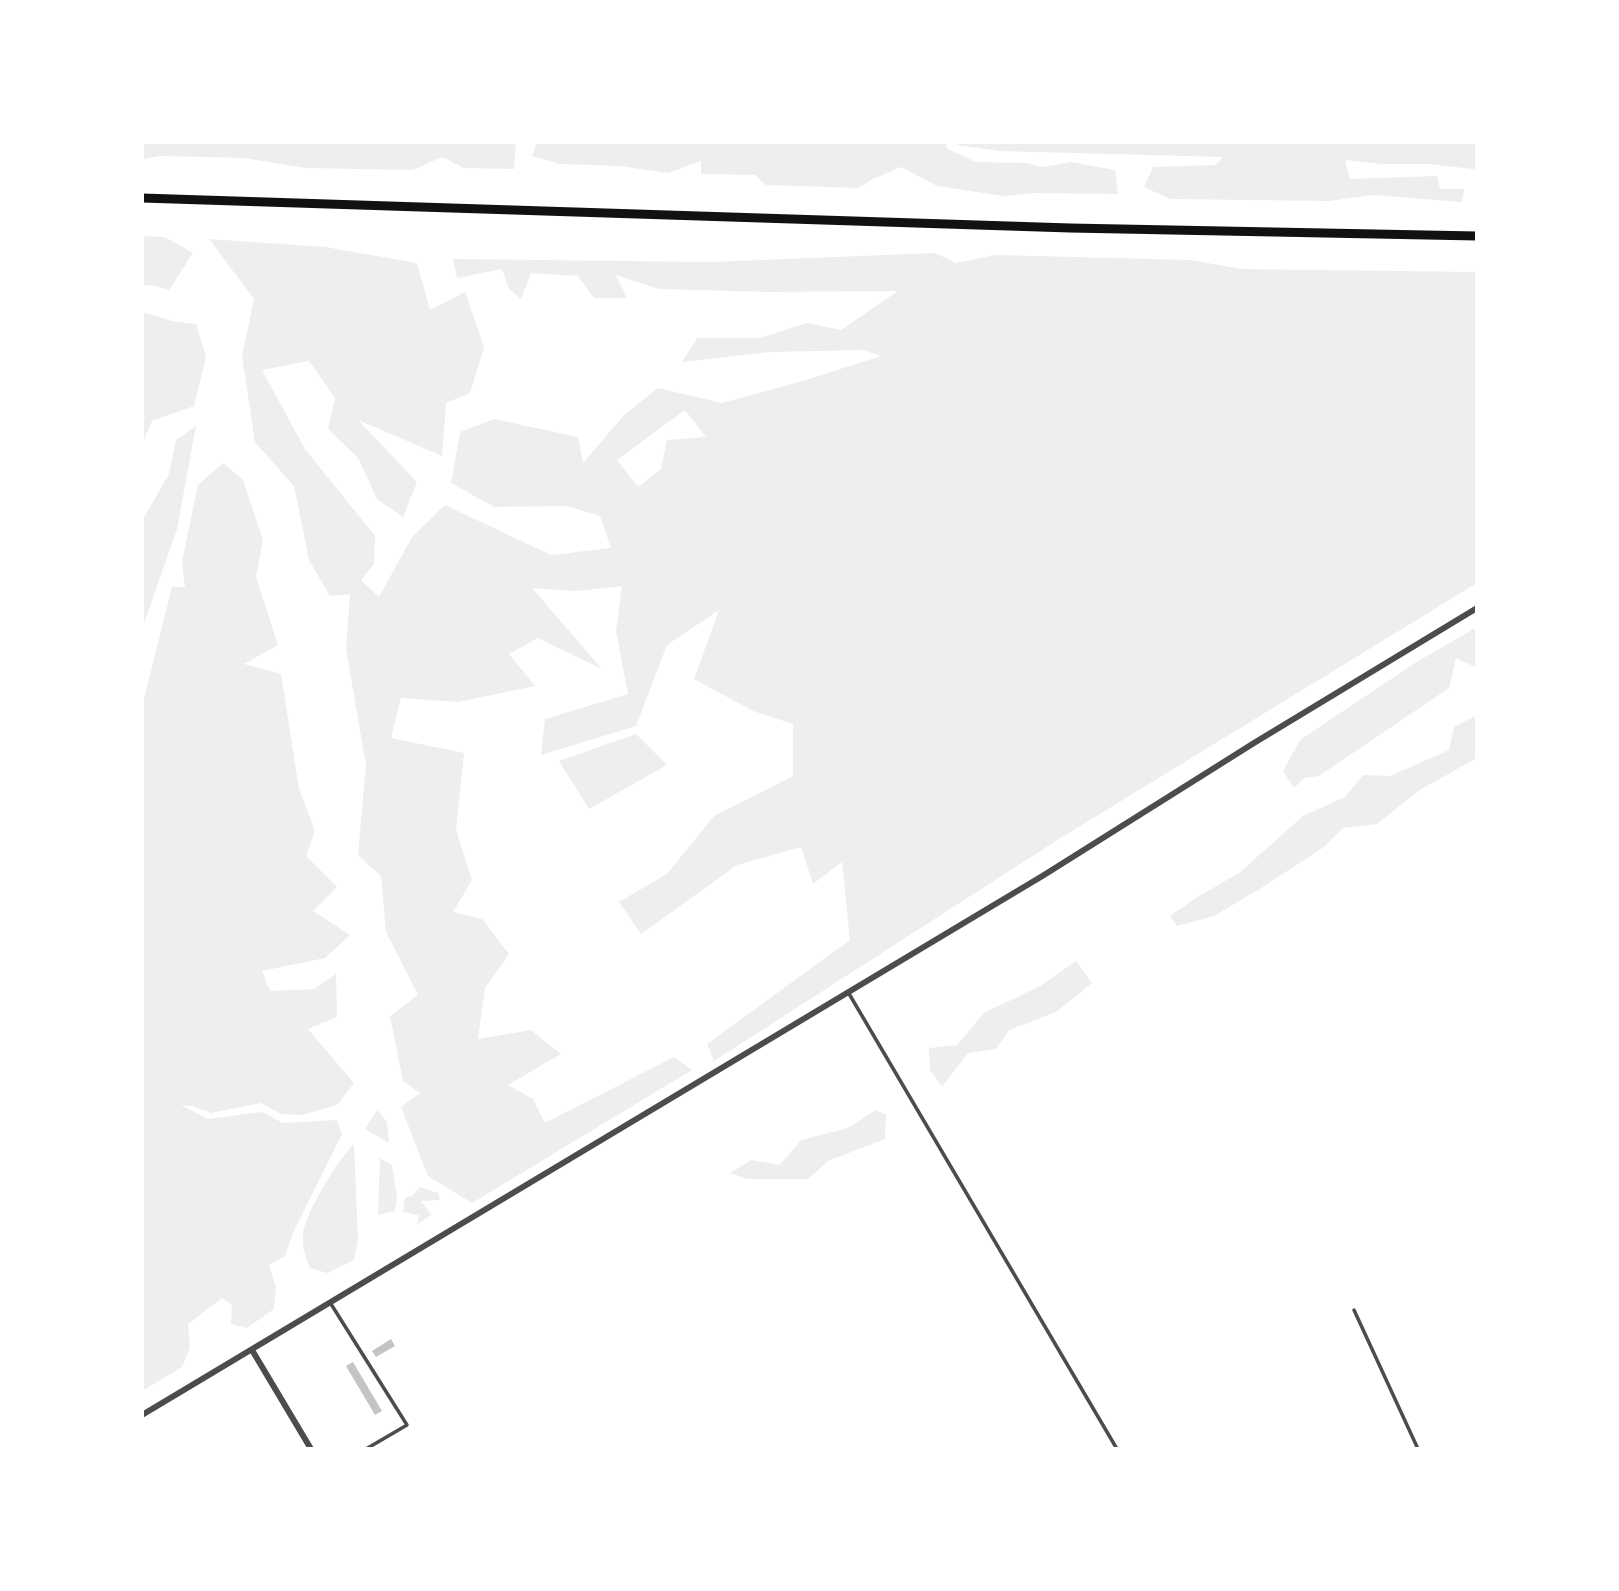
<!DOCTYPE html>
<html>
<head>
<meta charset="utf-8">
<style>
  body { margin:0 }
  #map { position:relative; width:1619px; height:1591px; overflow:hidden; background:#fff; font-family:"Noto Serif",serif }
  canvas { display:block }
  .frame { position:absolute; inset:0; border:144px solid #fff; pointer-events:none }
</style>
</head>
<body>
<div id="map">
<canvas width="1619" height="1591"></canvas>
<div class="frame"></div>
</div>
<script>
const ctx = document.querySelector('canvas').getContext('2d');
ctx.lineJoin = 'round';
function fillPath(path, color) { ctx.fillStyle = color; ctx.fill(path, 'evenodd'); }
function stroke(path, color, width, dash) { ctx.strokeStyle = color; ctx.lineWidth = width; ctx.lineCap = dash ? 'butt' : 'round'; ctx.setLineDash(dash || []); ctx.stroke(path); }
fillPath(new Path2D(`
  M142,142H516L514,169L464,168L442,157L413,170L306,168L244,158L161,156L142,159Z
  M537,142H947L946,148L976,162L1027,163L1042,167L1071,162L1115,170L1118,194L1035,193L1003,196L937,186L901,167L871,180L858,188L766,185L755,175L701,174V161L668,173L620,166L560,164L532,156Z
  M956,142H1477V173L1472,169L1430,164H1382L1345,160L1350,179L1437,176L1440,189H1464L1462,202L1373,195L1329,201L1170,199L1144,187L1153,167L1216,165L1223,157L999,151L957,145Z
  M142,236L165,237L193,253L169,290L152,285L142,286Z
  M209,239L325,247L417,263L430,310L465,292L484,347L470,393L446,403L442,456L358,420L417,482L403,517L377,499L358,458L328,429L335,398L309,361L262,370L305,449L375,536L374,564L361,580L379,597L412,537L445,505L551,555L611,548L600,516L567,506L494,507L451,483L460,432L494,419L578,437L583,463L625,414L658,388L722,403L806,380L881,356L864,350L770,352L682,362L697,338H760L807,323L841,330L898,291L768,292L659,289L616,275L627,298H594L578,276L531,273L521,299L509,289L502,269L457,278L453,259L712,262L935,253L956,263L995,255L1190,260L1242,269L1477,272V583L1059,839L714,1061L707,1044L850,940L842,862L813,884L801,847L737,865L641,934L619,902L667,874L714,816L793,776V724L753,711L694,679L719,610L667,645L636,726L541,755L545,719L628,694L616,631L622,586L576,591L532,588L602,669L538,638L509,654L535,686L458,702L401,698L391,738L464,753L456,830L472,880L453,912L482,919L509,954L485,988L478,1039L531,1030L561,1054L508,1085L533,1099L545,1123L674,1057L692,1070L472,1203L428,1176L401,1107L420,1093L403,1081L390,1016L418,995L386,932L381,876L358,855L366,765L346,649L350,594L330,596L309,560L294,486L255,442L242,356L254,299ZM685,410L706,437L667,440L661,469L638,487L617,460Z
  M142,312L172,321L196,324L206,357L194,406L152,421L142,445Z
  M196,426L177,529L142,629V521L169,474L176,440Z
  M223,463L243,480L263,540L256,577L278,645L244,664L281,674L299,789L315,831L306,856L337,887L313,911L350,935L325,958L262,971L270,991L314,989L336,974L337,1017L308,1029L354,1083L337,1105L302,1115L281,1114L261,1103L211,1113L193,1106L181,1105L208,1119L262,1112L283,1123L337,1120L342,1134L293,1233L285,1256L269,1265L276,1287L274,1309L247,1328L231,1324L232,1305L222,1298L188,1324L190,1348L182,1367L142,1391V707L172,587H185L182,561L198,485Z
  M1477,627V668L1456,658L1449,688L1319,776L1304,778L1294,788L1283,771L1300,740L1415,663Z
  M1477,715V758L1418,791L1377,824L1343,828L1324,847L1258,890L1214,916L1177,926L1170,916L1199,896L1239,873L1303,816L1345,797L1363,775L1390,776L1449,750L1454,727Z
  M636,734L667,765L589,809L559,761Z
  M1076,961L1092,983L1056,1012L1009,1030L996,1049L968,1053L942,1087L930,1070L929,1048L957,1045L984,1013L1042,985Z
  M377,1110L387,1122L389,1143L365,1129Z
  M876,1110L886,1115L885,1139L828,1161L808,1179H747L730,1173L751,1160L780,1165L801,1140L848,1128Z
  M354,1144L358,1239L354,1260L327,1273L310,1268C304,1254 300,1240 305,1225C312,1203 338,1160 354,1144Z
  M380,1158L392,1165L397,1197L395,1211L378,1215Z
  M420,1187L438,1193L440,1200L421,1201L431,1215L417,1225L419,1215L403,1212L405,1198L412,1196Z`), '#eee');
fillPath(new Path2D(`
  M391,1339L395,1346L376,1357L372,1351Z
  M353,1362L382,1411L375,1415L346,1366Z`), '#c4c4c4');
stroke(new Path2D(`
  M848,992L1117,1449
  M331,1304L407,1425L366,1449
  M1354,1310L1418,1449`), '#4c4c4c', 3.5);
stroke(new Path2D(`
  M252,1350L311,1449
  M142,1415L1044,875L1254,743L1477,608`), '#4c4c4c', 6);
stroke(new Path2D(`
  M142,198L1070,228L1477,236`), '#111', 9);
</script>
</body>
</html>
